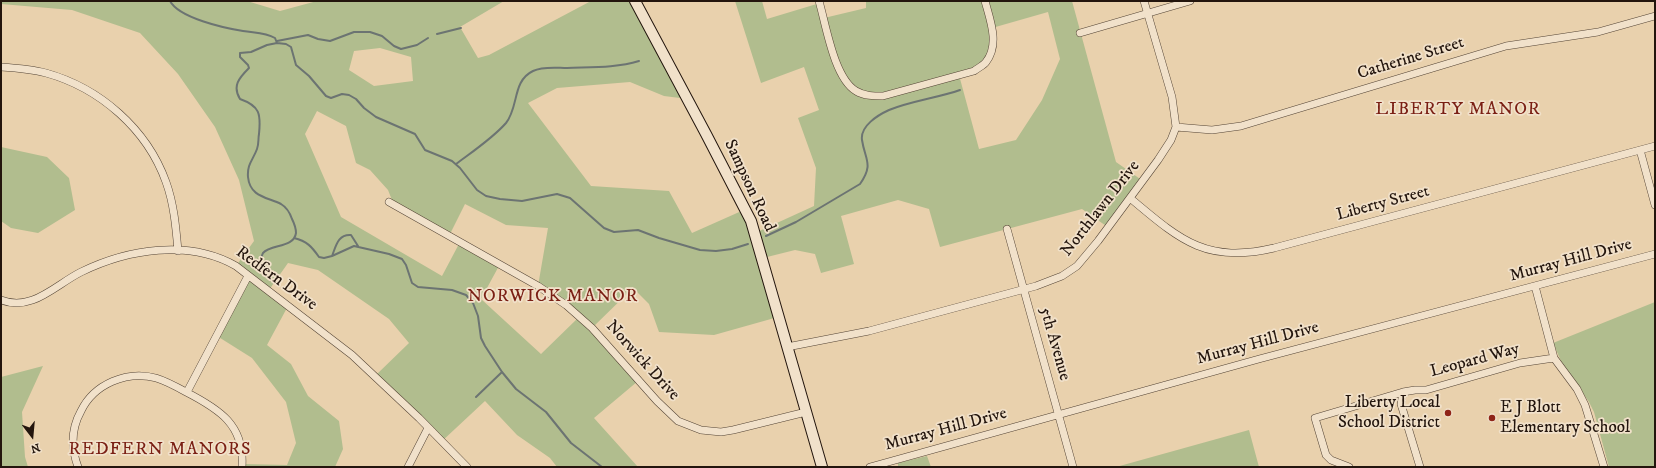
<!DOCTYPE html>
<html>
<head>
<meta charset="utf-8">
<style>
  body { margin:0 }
  #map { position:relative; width:1656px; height:468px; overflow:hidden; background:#e9d1ad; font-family:"IM FELL DW Pica",serif }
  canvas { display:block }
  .frame { position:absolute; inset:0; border:2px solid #23150d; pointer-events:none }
  .north { position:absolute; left:12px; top:416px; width:40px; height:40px; -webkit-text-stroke:3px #f1e1ca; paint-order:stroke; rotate:164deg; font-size:11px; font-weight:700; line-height:16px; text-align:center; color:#23150d }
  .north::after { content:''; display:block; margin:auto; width:14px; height:18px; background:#23150d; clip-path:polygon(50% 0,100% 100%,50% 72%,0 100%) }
</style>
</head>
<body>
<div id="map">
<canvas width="1656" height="468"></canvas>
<div class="frame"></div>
<div class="north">N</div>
</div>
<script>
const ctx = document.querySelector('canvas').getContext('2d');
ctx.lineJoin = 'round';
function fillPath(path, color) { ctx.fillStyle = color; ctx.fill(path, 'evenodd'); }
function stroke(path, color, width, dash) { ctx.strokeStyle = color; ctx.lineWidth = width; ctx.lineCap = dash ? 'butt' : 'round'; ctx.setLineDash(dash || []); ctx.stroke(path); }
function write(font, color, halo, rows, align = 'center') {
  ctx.font = font + ' "IM FELL DW Pica",serif'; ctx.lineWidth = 3.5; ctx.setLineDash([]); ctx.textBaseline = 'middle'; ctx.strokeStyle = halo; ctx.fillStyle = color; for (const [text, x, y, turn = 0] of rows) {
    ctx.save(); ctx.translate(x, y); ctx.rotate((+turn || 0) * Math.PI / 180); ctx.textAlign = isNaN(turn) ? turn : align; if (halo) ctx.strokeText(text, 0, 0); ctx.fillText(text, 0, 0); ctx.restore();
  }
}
fillPath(new Path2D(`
  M1,1H247L280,11L317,1H504L460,27L478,58L489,55L591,1H635L688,99L664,96L630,82L557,88L528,103L591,186L669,191L692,233L746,209L755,233L814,206L816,168L798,118L819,110L804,67L761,83L735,1H762L767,19L820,3L824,18L866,8V1H1072L1116,162L1143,181L1109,228L1082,209L940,247L929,209L898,200L841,216L854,264L821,273L815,254L795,250L763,258L778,317L714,335L659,332L649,304L633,288L592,328L638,381L594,418L638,467H557L550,458L517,435L485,401L441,442L375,376L409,343L389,319L318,270L288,263L269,290L288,306L267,345L291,364L308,396L339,421L343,449L335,467H242V464L287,465L296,443L286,402L252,358L217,336L248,276L236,266L254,241L239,180L215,127L178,74L140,33L72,10L1,4ZM1048,12L1060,59L1042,100L1016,140L979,149L959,75L986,62L994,36L992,28ZM380,48L411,57L413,81L374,86L349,70L354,51ZM317,111L346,126L356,163L370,170L388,190L394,205L449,236L465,204L506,225L548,228L538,286L579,317L541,354L481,299L500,264L460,242L442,276L341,217L305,134Z
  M1,147L47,157L69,178L75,210L38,233L11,228L1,221Z
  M1655,302V467H1609L1594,412L1589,402L1561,361L1553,343Z
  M43,366L22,412L25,457L28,467H1V377Z
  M1249,430L1259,467H1116Z
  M927,456L931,467H898V463Z`), '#b1bd8e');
stroke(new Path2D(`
  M170,1C179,18 224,28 243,31C255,33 265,32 275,38L277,43L286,44L291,47L296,65L309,76L326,96L331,98L342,94L349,95L356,99L364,108L376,117L415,134L425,150L452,161L460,168L477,190L486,196L500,199L522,201L557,194L570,198L604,228L614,232L638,230L659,238L700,250L716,251L732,249L748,244
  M437,34L461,28
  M277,41L308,35L318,39L330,41L354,32H370L382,36L394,46L401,49L417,45L428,38
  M456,164C472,152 493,138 506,123C519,107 512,81 533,71C543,66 557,68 567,68C591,67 616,68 639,61
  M766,236L796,222L860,184C874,164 865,160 862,140C860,126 878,115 889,110C911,101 937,98 960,90
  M294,238C307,241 312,247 319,257L324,258L332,256L354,246L389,254L402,259L406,265L412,283L418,287L452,290L466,295L473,303L478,316L481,338L485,346L502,372L516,389L546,412L571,443L602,467
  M332,256C336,246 338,234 351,235L358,246
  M257,270C261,265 260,258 263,253C271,244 294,248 296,233C296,229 294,223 292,219C290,213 286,207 281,204C267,197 250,197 248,177C247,164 253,160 257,149C259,144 258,139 259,134C261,114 260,106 240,99C232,86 239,78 249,68L248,65L240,57V53L251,52L267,45L277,43
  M476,397L502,372`), '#6c7472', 2);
const street = new Path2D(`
  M819,1C826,25 834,78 856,91C864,96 874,96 883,96L974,71C978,68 984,65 986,62C1000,44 990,20 985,1
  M1080,33L1190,1
  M1,67C16,68 31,69 46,73C100,88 147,129 166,182C174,204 176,228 178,251
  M1176,127L1212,130L1241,126L1506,46L1598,32L1655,16
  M1640,150L1655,205
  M1130,198C1180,240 1206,264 1274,248L1655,146
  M389,202L538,286L566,305L592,328L657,401L678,421L701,430L721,432L733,430L806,412
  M1007,229L1073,467
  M1535,286L1554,358L1577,389L1585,405L1604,467
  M1,300C32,312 55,285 81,272C128,249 189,239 236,266L352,355L419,418L467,467
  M787,347L869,331L1036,286L1062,276L1077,266L1098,241L1158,160L1171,140L1176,127L1172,97L1144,1
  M187,392L248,276
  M1403,392L1401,404L1420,467
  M78,467C71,448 71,429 81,411C94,384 127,370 156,378C166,381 177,387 186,392C219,409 245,425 242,467
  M408,467L428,428
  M870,467L1259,359L1655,254
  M1349,467L1331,460L1326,455L1315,418L1403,392L1415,390H1426L1520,363L1554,358`);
const secondary = new Path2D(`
  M635,1L706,134L751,221L822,467`);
stroke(street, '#544435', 8);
stroke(secondary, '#23150d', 12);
stroke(street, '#f1e1ca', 7);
stroke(secondary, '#f1e1ca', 10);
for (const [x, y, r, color] of [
  [1448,413,4,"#8f2418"],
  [1492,418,4,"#8f2418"]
]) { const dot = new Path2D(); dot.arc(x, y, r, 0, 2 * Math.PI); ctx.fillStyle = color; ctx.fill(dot); stroke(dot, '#f1e1ca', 1.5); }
write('17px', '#23150d', '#f1e1ca', [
  ["Catherine Street",1411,59,-17],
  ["Sampson Road",749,186,65],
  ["Liberty Street",1383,204,-15],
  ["Northlawn Drive",1101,209,-52],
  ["Murray Hill Drive",1571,261,-15],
  ["Redfern Drive",276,279,36],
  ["5th Avenue",1054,344,74],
  ["Murray Hill Drive",1258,344,-15],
  ["Norwick Drive",642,361,48],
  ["Leopard Way",1475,361,-15],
  ["Murray Hill Drive",946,430,-15]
]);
write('17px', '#23150d', '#f1e1ca', [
  ["Liberty Local",1440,403],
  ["School District",1440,423],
  ["E J Blott",1500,408,"left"],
  ["Elementary School",1500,428,"left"]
], 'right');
ctx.letterSpacing = '1px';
write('18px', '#7a1f14', '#f1e1ca', [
  ["LIBERTY MANOR",1458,110],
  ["NORWICK MANOR",553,297],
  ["REDFERN MANORS",160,450]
]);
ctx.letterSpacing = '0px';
</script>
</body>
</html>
